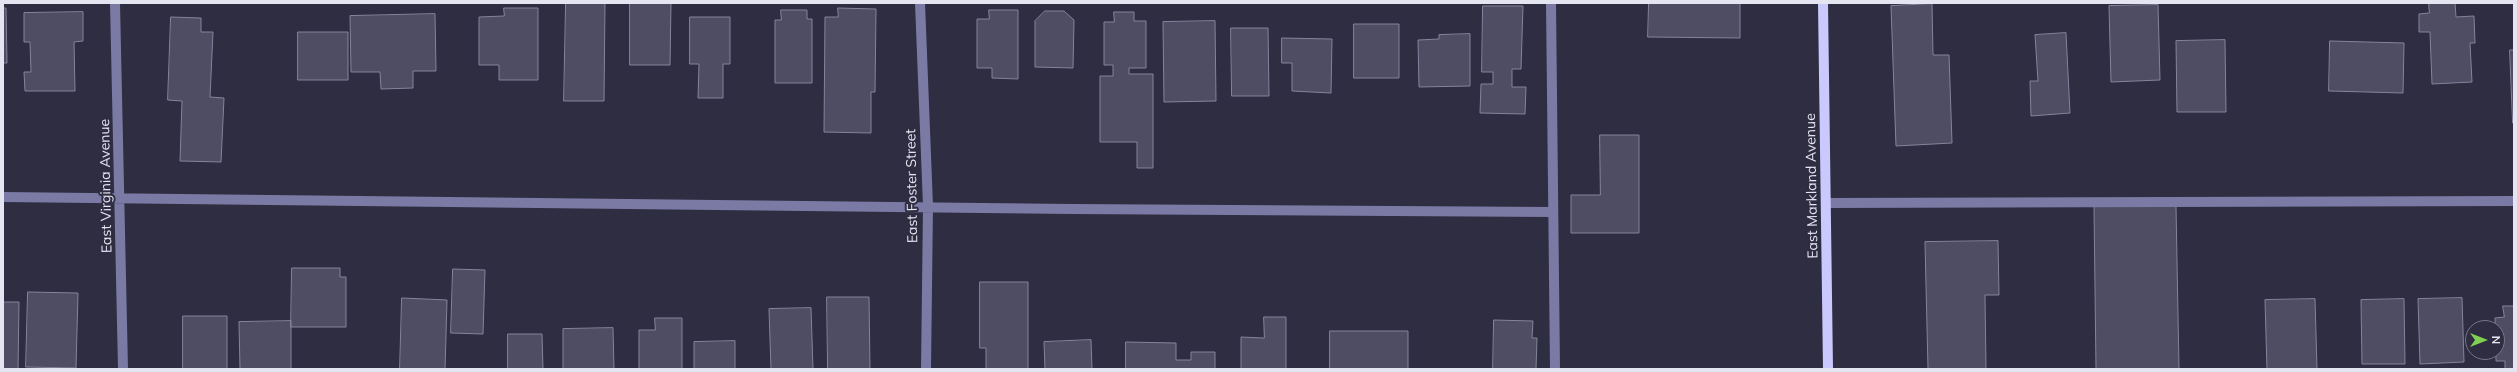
<!DOCTYPE html>
<html>
<head>
<meta charset="utf-8">
<style>
  body { margin:0 }
  #map { position:relative; width:2517px; height:372px; overflow:hidden; background:#2e2d41; font-family:Mulish,sans-serif }
  canvas { display:block }
  .frame { position:absolute; inset:0; border:4px solid #e5e5f2; pointer-events:none }
  .north { position:absolute; left:2465px; top:320px; width:40px; height:40px; box-sizing:border-box; background:#2e2d41; border:1px solid #778; border-radius:50%; rotate:90deg; font-size:11px; font-weight:700; line-height:16px; text-align:center; color:#e5e5f2 }
  .north::after { content:''; display:block; margin:auto; width:14px; height:18px; background:#80d051; clip-path:polygon(50% 0,100% 100%,50% 72%,0 100%) }
</style>
</head>
<body>
<div id="map">
<canvas width="2517" height="372"></canvas>
<div class="frame"></div>
<div class="north">N</div>
</div>
<script>
const ctx = document.querySelector('canvas').getContext('2d');
ctx.lineJoin = 'round';
function fillPath(path, color) { ctx.fillStyle = color; ctx.fill(path, 'evenodd'); }
function stroke(path, color, width, dash) { ctx.strokeStyle = color; ctx.lineWidth = width; ctx.lineCap = dash ? 'butt' : 'round'; ctx.setLineDash(dash || []); ctx.stroke(path); }
function write(font, color, halo, rows, align = 'center') {
  ctx.font = font + ' Mulish,sans-serif'; ctx.lineWidth = 4; ctx.setLineDash([]); ctx.textBaseline = 'middle'; ctx.strokeStyle = halo; ctx.fillStyle = color; for (const [text, x, y, turn = 0] of rows) {
    ctx.save(); ctx.translate(x, y); ctx.rotate((+turn || 0) * Math.PI / 180); ctx.textAlign = isNaN(turn) ? turn : align; if (halo) ctx.strokeText(text, 0, 0); ctx.fillText(text, 0, 0); ctx.restore();
  }
}
const building = new Path2D(`
  M566,3H605L604,101H564Z
  M630,3H671L670,65H630Z
  M1649,3H1740V38L1648,37Z
  M2429,3H2455L2456,17L2474,16L2475,43H2470L2472,82L2432,84L2430,32H2419V14L2429,13Z
  M1932,4L1933,55H1949L1952,143L1896,146L1891,6Z
  M2158,5L2160,80L2111,82L2109,6Z
  M1483,6H1523L1521,69H1512V87H1526L1525,114L1480,113L1481,84H1493V72H1482Z
  M3,8H6L7,63H3Z
  M504,8H538V80H499V65H479V17L504,16Z
  M838,8L876,9L875,92H871V133L824,132L825,17H838Z
  M781,10H807V19H812V83H775V20H781Z
  M989,10H1018V79L992,78V68H977V19H989Z
  M1045,11H1064L1074,20L1073,68L1035,67V21Z
  M83,12V41L74,42L75,91H25L24,72H31L30,42H24V13Z
  M1114,12H1134V21H1146V68H1129V74H1153V168H1137V142H1100V76H1113V65H1104V22H1114Z
  M435,14L436,71H413V88L381,89L380,72H351L350,16Z
  M171,17L201,18V32H213L210,97L224,98L221,162L180,161L182,101L168,100Z
  M690,17H730V64H723V98H698L699,64H690Z
  M1215,21L1216,101L1164,102L1163,22Z
  M1354,24H1399V78H1354Z
  M1231,28H1268L1269,96H1232Z
  M298,32H348V80H298Z
  M2066,33L2070,113L2031,116L2030,81H2038L2035,35Z
  M1470,34V86L1419,87L1418,40L1439,39V35Z
  M1282,38L1332,39L1331,93L1292,91V63H1282Z
  M2225,40L2226,112H2177L2176,41Z
  M2330,41L2404,43L2403,93L2329,91Z
  M2510,50H2514V123H2513Z
  M1600,135H1639V233H1571V195H1600Z
  M2176,206L2179,369H2096L2094,207Z
  M1998,241L1999,295H1985L1986,369H1928L1925,242Z
  M292,268H340V277H346V327H291Z
  M453,269L485,270L483,334L451,333Z
  M980,282H1028V369H986V348H980Z
  M28,292L78,293L76,368L26,367Z
  M827,297H869L870,369H828Z
  M402,298L447,300L445,369H400Z
  M2462,298L2464,362L2420,364L2418,299Z
  M2315,299L2317,369H2267L2265,300Z
  M2404,299L2405,364H2362L2361,300Z
  M3,302H19L18,369H3Z
  M2503,306H2514V369H2505V361H2496L2495,318L2504,317Z
  M811,308L813,369H771L769,309Z
  M183,316H227V369H183Z
  M1264,317H1286V369H1241V337L1264,338Z
  M655,318H682V369H639V330H655Z
  M1494,320L1533,321L1532,338H1537L1536,369H1493Z
  M291,321V369H240L239,322Z
  M613,328L614,369H563V329Z
  M1330,331H1408V369H1330Z
  M508,334H542L543,369H508Z
  M1091,340L1092,369H1045L1044,342Z
  M735,341V369H694V342Z
  M1126,342L1176,343V360H1191V352H1215V369H1126Z`);
fillPath(building, '#4e4d63');
stroke(building, '#84849c', 1);
stroke(new Path2D(`
  M115,3L123,369
  M920,3L928,206L926,369
  M1551,3L1555,369
  M3,197L1072,209L1552,212
  M1826,203L2514,201`), '#7b7aa4', 10);
stroke(new Path2D(`
  M1823,3L1828,369`), '#cac9fd', 10);
write('14px', '#e5e5f2', '#2e2d41', [
  ["East Virginia Avenue",106,186,-91],
  ["East Foster Street",912,186,-91],
  ["East Markland Avenue",1812,186,-91]
]);
</script>
</body>
</html>
